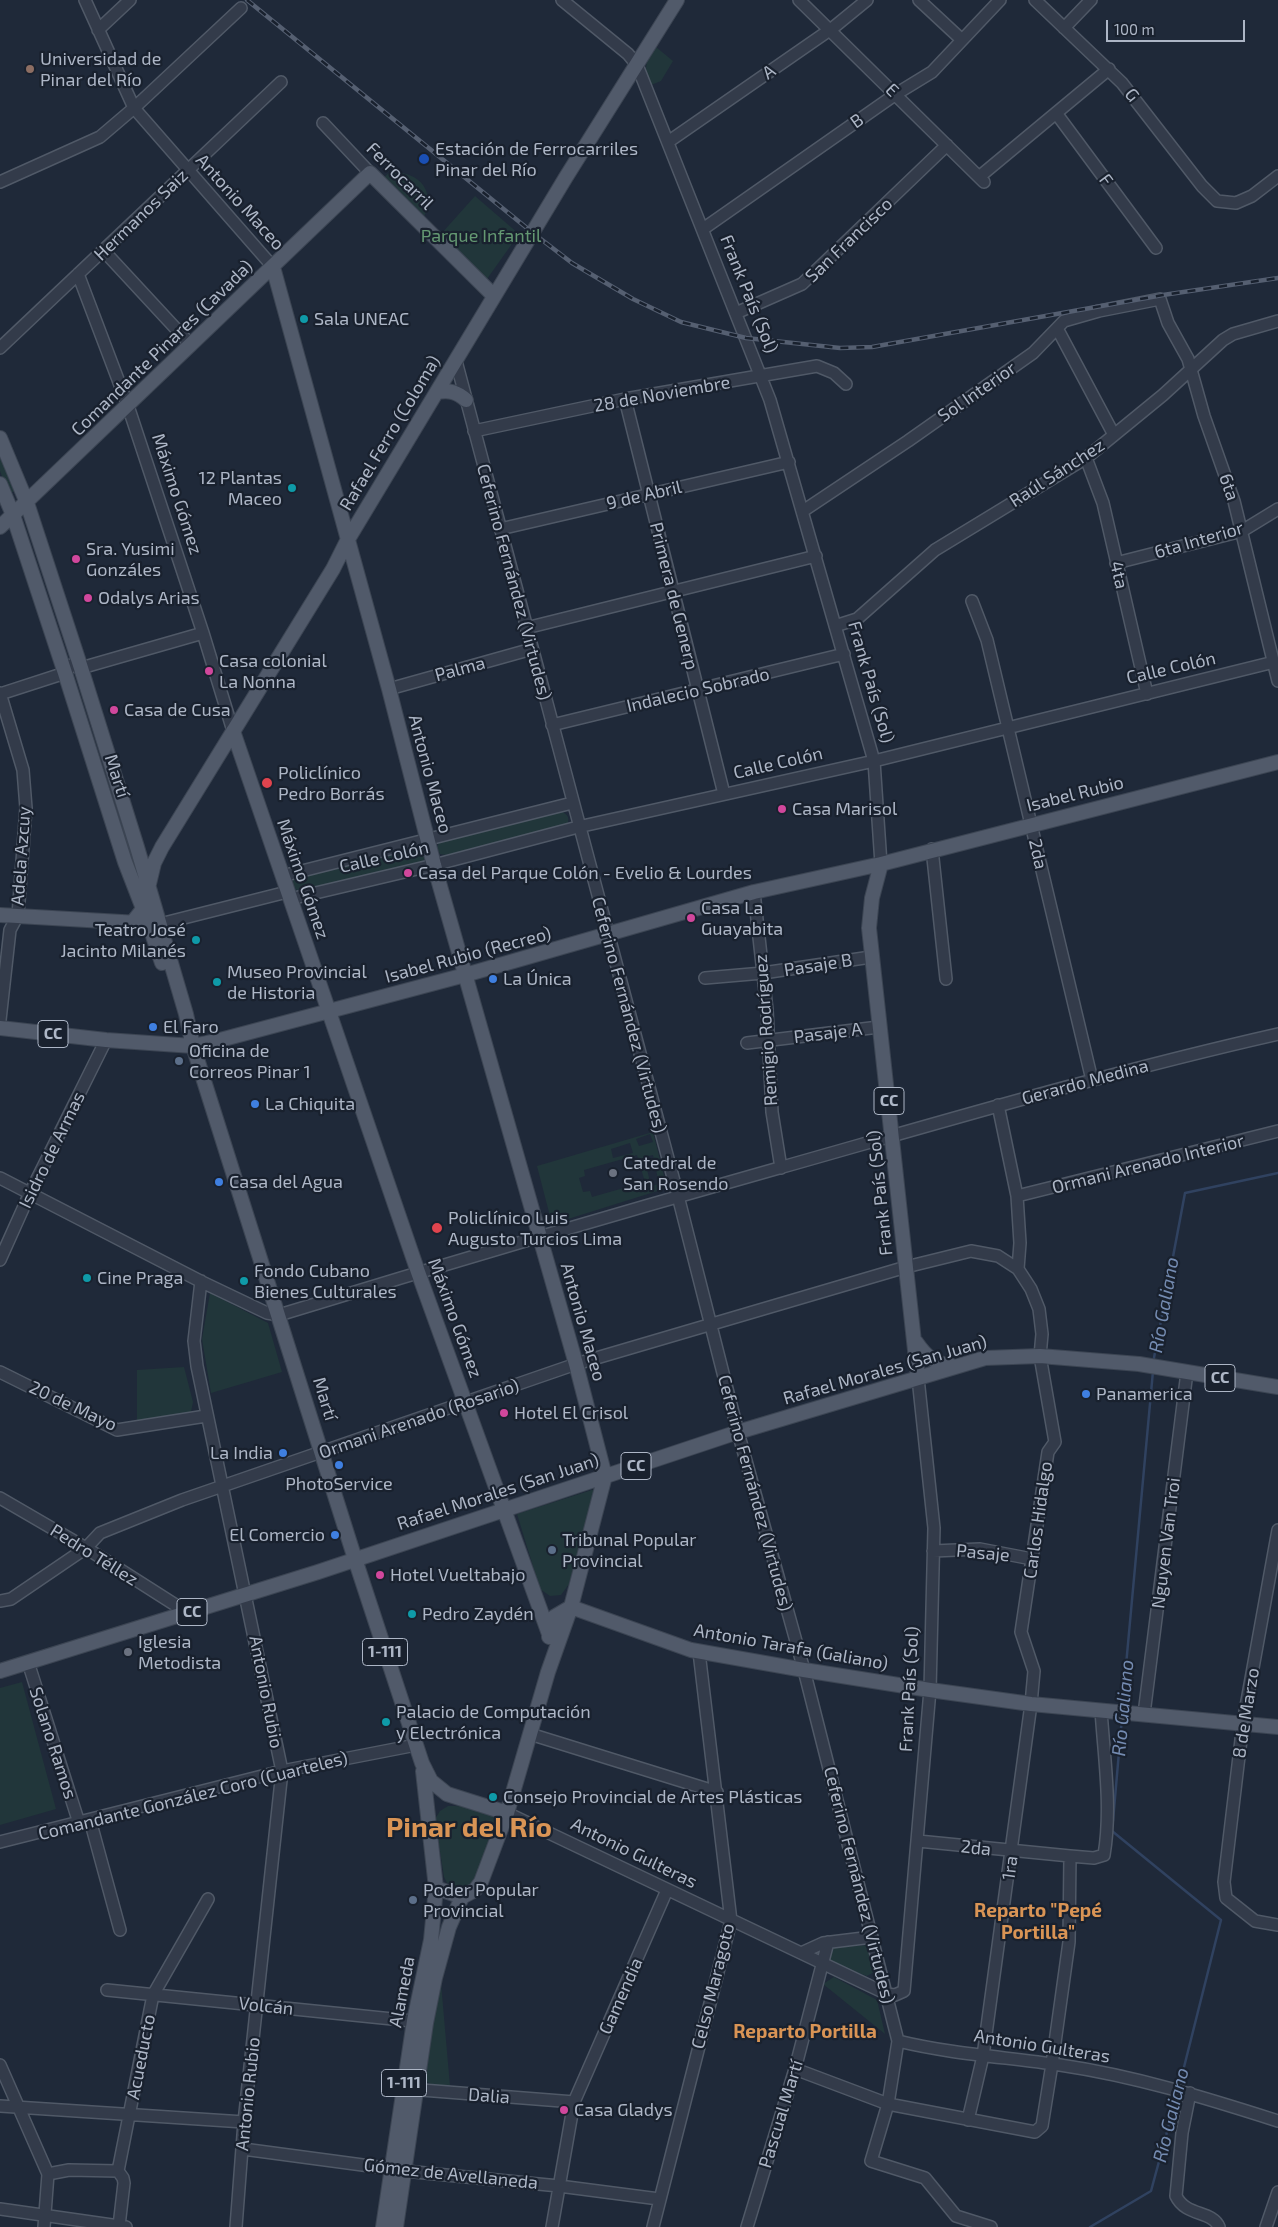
<!DOCTYPE html>
<html>
<head>
<meta charset="utf-8">
<style>
  body { margin:0 }
  #map { position:relative; width:1278px; height:2227px; overflow:hidden; background:#1f2939; font-family:"Exo 2",sans-serif }
  canvas { display:block }
  .scale { position:absolute; left:1106px; top:20px; width:139px; height:22px; box-sizing:border-box; border:2px solid #adb6c6; border-top:0; padding-left:6px; font-size:15px; line-height:18px; white-space:nowrap; color:#adb6c6; -webkit-text-stroke:4px #19212e; paint-order:stroke }
</style>
</head>
<body>
<div id="map">
<canvas width="1278" height="2227"></canvas>
<div class="scale">100 m</div>
</div>
<script>
const ctx = document.querySelector('canvas').getContext('2d');
ctx.lineJoin = 'round';
function fillPath(path, color) { ctx.fillStyle = color; ctx.fill(path, 'evenodd'); }
function stroke(path, color, width, dash) { ctx.strokeStyle = color; ctx.lineWidth = width; ctx.lineCap = dash ? 'butt' : 'round'; ctx.setLineDash(dash || []); ctx.stroke(path); }
function write(font, color, halo, rows, align = 'center') {
  ctx.font = font + ' "Exo 2",sans-serif'; ctx.lineWidth = 4.5; ctx.setLineDash([]); ctx.textBaseline = 'middle'; ctx.strokeStyle = halo; ctx.fillStyle = color; for (const [text, x, y, turn = 0] of rows) {
    ctx.save(); ctx.translate(x, y); ctx.rotate((+turn || 0) * Math.PI / 180); ctx.textAlign = isNaN(turn) ? turn : align; if (halo) ctx.strokeText(text, 0, 0); ctx.fillText(text, 0, 0); ctx.restore();
  }
}
fillPath(new Path2D(`
  M656,47L673,61L661,81L651,85C643,66 645,64 656,47Z
  M390,172C420,171 437,192 423,219L382,179Z
  M475,196L519,234L487,279L441,234Z
  M0,452L16,489L13,492H8L0,471Z
  M560,811C569,814 571,820 565,827L446,855L440,854L437,848L439,842Z
  M416,848L425,854V859L421,863L299,891L294,888L291,882L294,879Z
  M653,1132L667,1188L552,1224L537,1166ZM650,1134L653,1142L639,1146L636,1139ZM630,1143L633,1153L613,1158L611,1149ZM637,1155L645,1182L592,1197L590,1191L583,1192L579,1178L585,1176L584,1170ZM653,1155L659,1184L651,1186L644,1157Z
  M210,1293L268,1323L282,1372L211,1393L202,1339Z
  M184,1367L193,1402L191,1412L137,1422V1370Z
  M595,1489L569,1584L561,1595L550,1596L540,1589L517,1514Z
  M22,1682L56,1809L0,1825V1688Z
  M448,1806C464,1806 493,1806 498,1825L472,1886L467,1889L460,1888L447,1883L444,1877L435,1819L440,1811Z
  M869,1945L874,1972L867,1976L826,1961L830,1948Z
  M834,1977L877,2000L885,2034L823,1984Z
  M441,1983L450,2086C438,2086 430,2086 421,2077L437,1992Z`), '#21363a');
stroke(new Path2D(`
  M1153,1363L1185,1193L1278,1173
  M1122,1709L1153,1371
  M1113,1821L1122,1717
  M1112,1829V1831L1221,1920L1179,2087
  M1090,2227L1151,2191L1177,2095`), '#304260', 2.5);
const minor = new Path2D(`
  M85,0L134,108L273,267
  M562,0L628,54L637,65L770,400L874,761L881,864
  M799,0L984,182
  M919,0L962,40
  M1035,0L1122,83L1202,186L1217,201L1236,203L1252,196L1278,176
  M1064,28L1091,0
  M98,30L130,0
  M1056,113L1156,248
  M323,123L370,173
  M668,142L834,27L867,0
  M979,177L1109,69
  M0,182L100,137L134,108L241,8
  M703,229L896,94L932,72L1000,0
  M103,250L191,345
  M78,274L128,406L203,633L233,731
  M736,313L802,284L947,145
  M1058,330L1114,435
  M0,348L281,82
  M456,361L678,1196L738,1432L804,1670L898,2041L888,2104L871,2161L925,2178L956,2216L991,2227
  M625,399L724,794
  M474,431L625,399L817,366L834,373L846,384
  M1086,458L1103,503L1147,694
  M803,511L908,441L1033,353L1064,321L1099,311L1160,299L1168,323L1188,359L1204,416L1234,501L1278,681
  M500,529L789,462
  M1116,563L1242,531L1278,509
  M972,601L987,640L1092,1080
  M835,626L857,619L935,550L1086,458L1163,395L1223,340L1233,334L1278,321
  M526,628L816,556
  M389,689L532,649
  M0,693L23,770L26,808L18,915L10,930L0,1020
  M0,694L65,673L71,665L81,668L203,633
  M552,725L844,654
  M932,849L946,979
  M282,876L572,803
  M754,892L767,1010L772,1112L781,1168
  M290,899L434,865L578,827L874,761L1274,662
  M160,924L287,892
  M705,978L763,973L871,957
  M747,1043L879,1027
  M0,1178L202,1282L267,1313L279,1315C445,1264 612,1215 779,1168C945,1121 1110,1072 1278,1034
  M1017,1196L1278,1131
  M0,1260L30,1193L106,1040
  M201,1281L194,1341L197,1366L282,1771L244,2122L236,2227
  M0,1372L117,1430L206,1416
  M0,1498L86,1548L188,1613
  M1278,1530L1243,1723L1224,1882L1226,1898L1255,1921L1278,1925
  M933,1551L980,1549L1032,1559
  M0,1601L11,1599L86,1548L100,1533L182,1500L576,1364L906,1267L971,1251L998,1256L1018,1269
  M28,1662L79,1823
  M1144,1714L1187,1372
  M530,1734L717,1792
  M507,1813L887,1994L895,1995L904,1991L930,1690L934,1528L918,1378
  M90,1820L120,1930
  M918,1841L1070,1856L1094,1858L1104,1855C1112,1808 1104,1757 1101,1710
  M0,1842L282,1771L416,1745
  M801,1953L823,1943L872,1937
  M107,1990L422,2022
  M898,2041C951,2054 1006,2057 1060,2065C1135,2076 1206,2098 1278,2121
  M0,2065L48,2174L44,2227
  M795,2069L888,2104L1035,2132L1042,2126L1052,2064L1069,1942L1070,1856
  M409,2089L574,2102
  M1190,2093L1182,2133L1176,2196C1186,2217 1212,2210 1219,2227
  M0,2106L244,2122
  M968,2120L983,2056L1031,1704L1034,1671L1021,1632L1048,1452L1055,1442L1040,1356L1042,1334L1039,1309L1031,1289L1018,1269L1020,1243L1017,1196L998,1105
  M243,2149L415,2172L559,2186L659,2199
  M48,2174L69,2170L118,2171
  M0,2209L126,2227
  M119,2226L124,2183L123,2178L118,2171L153,1995L208,1899
  M552,2227L574,2102L667,1890
  M653,2227L731,1921L699,1652
  M747,2227L795,2069L828,1942
  M1266,2227L1278,2192`);
const major = new Path2D(`
  M273,267L389,689L434,865L576,1364L605,1476L571,1607L548,1672L507,1813L481,1882L475,1890L462,1897L449,1927L435,1978L426,2023L396,2227
  M437,392C450,390 457,392 466,400
  M0,438L27,503L81,668L137,847L186,1014L193,1046L355,1559L422,1763L431,1781L447,1794L507,1813
  M0,484L13,515L65,673L125,862L149,924L162,963
  M0,527L370,173L494,296
  M233,731L418,1272L549,1634
  M881,864L872,898L869,928L918,1378
  M0,915L139,923
  M132,923L143,909L154,863L162,847L333,569L347,541L566,177L677,0
  M0,1028L106,1040L193,1046L220,1040L465,975L754,892L881,864L1278,762
  M916,1342C927,1358 934,1363 952,1366
  M571,1607L691,1650L804,1670L930,1690L1031,1704L1278,1727
  M549,1637L554,1617L571,1607
  M0,1671L318,1572L738,1432L985,1358L1040,1356L1139,1364L1278,1387
  M436,1888L462,1897
  M383,2227L414,2021L431,1940L436,1888L423,1771`);
stroke(minor, '#505967', 14);
stroke(major, '#3c4553', 16);
stroke(minor, '#333b4a', 11);
stroke(major, '#515a6a', 14);
const rail = new Path2D(`
  M247,0L533,233L572,263L633,299L681,322L746,338L840,348L872,347L1163,295L1278,278`);
stroke(rail, '#555f71', 4.5);
stroke(rail, '#19212e', 2.5, [8]);
for (const [x, y, r, color] of [
  [30,69,5,"#8d6e63"],
  [424,159,6,"#1a4fb4"],
  [304,319,5,"#0f9aa8"],
  [292,488,5,"#0f9aa8"],
  [76,559,5,"#d1479c"],
  [88,598,5,"#d1479c"],
  [209,671,5,"#d1479c"],
  [114,710,5,"#d1479c"],
  [267,783,6,"#e0444e"],
  [782,809,5,"#d1479c"],
  [408,873,5,"#d1479c"],
  [691,918,5,"#d1479c"],
  [196,940,5,"#0f9aa8"],
  [493,979,5,"#3f7fe0"],
  [217,982,5,"#0f9aa8"],
  [153,1027,5,"#3f7fe0"],
  [179,1061,5,"#5c6f8a"],
  [255,1104,5,"#3f7fe0"],
  [613,1173,5,"#6b7280"],
  [219,1182,5,"#3f7fe0"],
  [437,1228,6,"#e0444e"],
  [87,1278,5,"#0f9aa8"],
  [244,1281,5,"#0f9aa8"],
  [1086,1394,5,"#3f7fe0"],
  [504,1413,5,"#d1479c"],
  [283,1453,5,"#3f7fe0"],
  [339,1465,5,"#3f7fe0"],
  [335,1535,5,"#3f7fe0"],
  [552,1550,5,"#5c6f8a"],
  [380,1575,5,"#d1479c"],
  [412,1614,5,"#0f9aa8"],
  [128,1652,5,"#6b7280"],
  [386,1722,5,"#0f9aa8"],
  [493,1797,5,"#0f9aa8"],
  [413,1900,5,"#5c6f8a"],
  [564,2110,5,"#d1479c"]
]) { const dot = new Path2D(); dot.arc(x, y, r, 0, 2 * Math.PI); ctx.fillStyle = color; ctx.fill(dot); stroke(dot, '#19212e', 2); }
for (const [x, y, w] of [
  [53,1034,30],
  [889,1101,30],
  [1220,1378,30],
  [636,1466,30],
  [192,1612,30],
  [385,1652,45],
  [404,2083,45]
]) { const box = new Path2D(); box.roundRect(x - w / 2, y - 13.5, w, 27, 4); ctx.fillStyle = '#19212e'; ctx.fill(box); stroke(box, '#adb6c6', 1); }
write('bold 16px', '#adb6c6', null, [
  ["CC",53,1034],
  ["CC",889,1101],
  ["CC",1220,1378],
  ["CC",636,1466],
  ["CC",192,1612],
  ["1-111",385,1652],
  ["1-111",404,2083]
]);
write('18px', '#adb6c6', '#19212e', [
  ["Universidad de",40,59],
  ["Pinar del Río",40,80],
  ["Estación de Ferrocarriles",435,149],
  ["Pinar del Río",435,170],
  ["Sala UNEAC",314,319],
  ["12 Plantas",282,478,"right"],
  ["Maceo",282,499,"right"],
  ["Sra. Yusimi",86,549],
  ["Gonzáles",86,570],
  ["Odalys Arias",98,598],
  ["Casa colonial",219,661],
  ["La Nonna",219,682],
  ["Casa de Cusa",124,710],
  ["Policlínico",278,773],
  ["Pedro Borrás",278,794],
  ["Casa Marisol",792,809],
  ["Casa del Parque Colón - Evelio & Lourdes",418,873],
  ["Casa La",701,908],
  ["Guayabita",701,929],
  ["Teatro José",186,930,"right"],
  ["Jacinto Milanés",186,951,"right"],
  ["Museo Provincial",227,972],
  ["de Historia",227,993],
  ["La Única",503,979],
  ["El Faro",163,1027],
  ["Oficina de",189,1051],
  ["Correos Pinar 1",189,1072],
  ["La Chiquita",265,1104],
  ["Catedral de",623,1163],
  ["San Rosendo",623,1184],
  ["Casa del Agua",229,1182],
  ["Policlínico Luis",448,1218],
  ["Augusto Turcios Lima",448,1239],
  ["Fondo Cubano",254,1271],
  ["Bienes Culturales",254,1292],
  ["Cine Praga",97,1278],
  ["Panamerica",1096,1394],
  ["Hotel El Crisol",514,1413],
  ["La India",273,1453,"right"],
  ["PhotoService",339,1484,"center"],
  ["El Comercio",325,1535,"right"],
  ["Tribunal Popular",562,1540],
  ["Provincial",562,1561],
  ["Hotel Vueltabajo",390,1575],
  ["Pedro Zaydén",422,1614],
  ["Iglesia",138,1642],
  ["Metodista",138,1663],
  ["Palacio de Computación",396,1712],
  ["y Electrónica",396,1733],
  ["Consejo Provincial de Artes Plásticas",503,1797],
  ["Poder Popular",423,1890],
  ["Provincial",423,1911],
  ["Casa Gladys",574,2110]
], 'left');
write('18px', '#adb6c6', '#19212e', [
  ["A",769,72,-35],
  ["E",892,90,45],
  ["G",1132,95,52],
  ["B",857,121,-35],
  ["Ferrocarril",400,176,45],
  ["F",1106,180,53],
  ["Antonio Maceo",240,202,48],
  ["Hermanos Saiz",141,215,-44],
  ["San Francisco",849,240,-44],
  ["Frank País (Sol)",749,294,68],
  ["Comandante Pinares (Cavada)",162,348,-44],
  ["Sol Interior",977,392,-35],
  ["28 de Noviembre",662,394,-10],
  ["Rafael Ferro (Coloma)",390,433,-59],
  ["Raúl Sánchez",1057,473,-33],
  ["6ta",1229,487,71],
  ["Máximo Gómez",177,494,72],
  ["9 de Abril",644,495,-13],
  ["6ta Interior",1199,540,-16],
  ["4ta",1119,575,77],
  ["Ceferino Fernández (Virtudes)",514,582,75],
  ["Primera de Generp",674,596,76],
  ["Calle Colón",1171,668,-13],
  ["Palma",460,669,-15],
  ["Frank País (Sol)",871,682,74],
  ["Indalecio Sobrado",698,690,-13],
  ["Calle Colón",778,763,-13],
  ["Antonio Maceo",430,774,75],
  ["Martí",117,776,72],
  ["Isabel Rubio",1075,794,-14],
  ["2da",1038,854,77],
  ["Adela Azcuy",21,856,-86],
  ["Calle Colón",384,857,-13],
  ["Máximo Gómez",303,879,71],
  ["Isabel Rubio (Recreo)",468,955,-15],
  ["Pasaje B",818,965,-9],
  ["Ceferino Fernández (Virtudes)",629,1015,75],
  ["Remigio Rodríguez",766,1030,-94],
  ["Pasaje A",828,1033,-7],
  ["Gerardo Medina",1085,1082,-15],
  ["Isidro de Armas",52,1150,-64],
  ["Ormani Arenado Interior",1148,1164,-14],
  ["Frank País (Sol)",880,1193,-96],
  ["Máximo Gómez",455,1318,70],
  ["Antonio Maceo",583,1322,74],
  ["Rafael Morales (San Juan)",885,1370,-16],
  ["Martí",325,1399,73],
  ["20 de Mayo",73,1406,25],
  ["Ormani Arenado (Rosario)",419,1419,-19],
  ["Rafael Morales (San Juan)",498,1492,-18],
  ["Ceferino Fernández (Virtudes)",755,1493,75],
  ["Carlos Hidalgo",1038,1520,-82],
  ["Nguyen Van Troi",1166,1543,-83],
  ["Pasaje",983,1553,5],
  ["Pedro Téllez",94,1555,32],
  ["Antonio Tarafa (Galiano)",791,1647,10],
  ["Frank País (Sol)",909,1689,-87],
  ["Antonio Rubio",266,1692,79],
  ["8 de Marzo",1246,1713,-81],
  ["Solano Ramos",53,1743,72],
  ["Comandante González Coro (Cuarteles)",193,1796,-14],
  ["2da",976,1848,6],
  ["Antonio Gulteras",634,1853,26],
  ["1ra",1010,1868,-82],
  ["Ceferino Fernández (Virtudes)",859,1885,76],
  ["Celso Maragoto",713,1986,-76],
  ["Alameda",402,1992,-79],
  ["Gamendia",621,1996,-66],
  ["Volcán",266,2006,6],
  ["Antonio Gulteras",1042,2046,9],
  ["Acueducto",141,2057,-79],
  ["Antonio Rubio",248,2094,-84],
  ["Dalia",489,2096,4],
  ["Pascual Martí",781,2114,-73],
  ["Gómez de Avellaneda",451,2174,6]
]);
write('18px', '#649872', '#19212e', [
  ["Parque Infantil",481,236]
]);
write('italic 19px', '#748bb1', '#19212e', [
  ["Río Galiano",1164,1305,-80],
  ["Río Galiano",1123,1708,-85],
  ["Río Galiano",1171,2115,-76]
]);
write('bold 19px', '#d99455', '#19212e', [
  ["Reparto \"Pepé",1038,1911],
  ["Portilla\"",1038,1933],
  ["Reparto Portilla",805,2032]
]);
write('bold 28px', '#d99455', '#19212e', [
  ["Pinar del Río",469,1828]
]);
</script>
</body>
</html>
